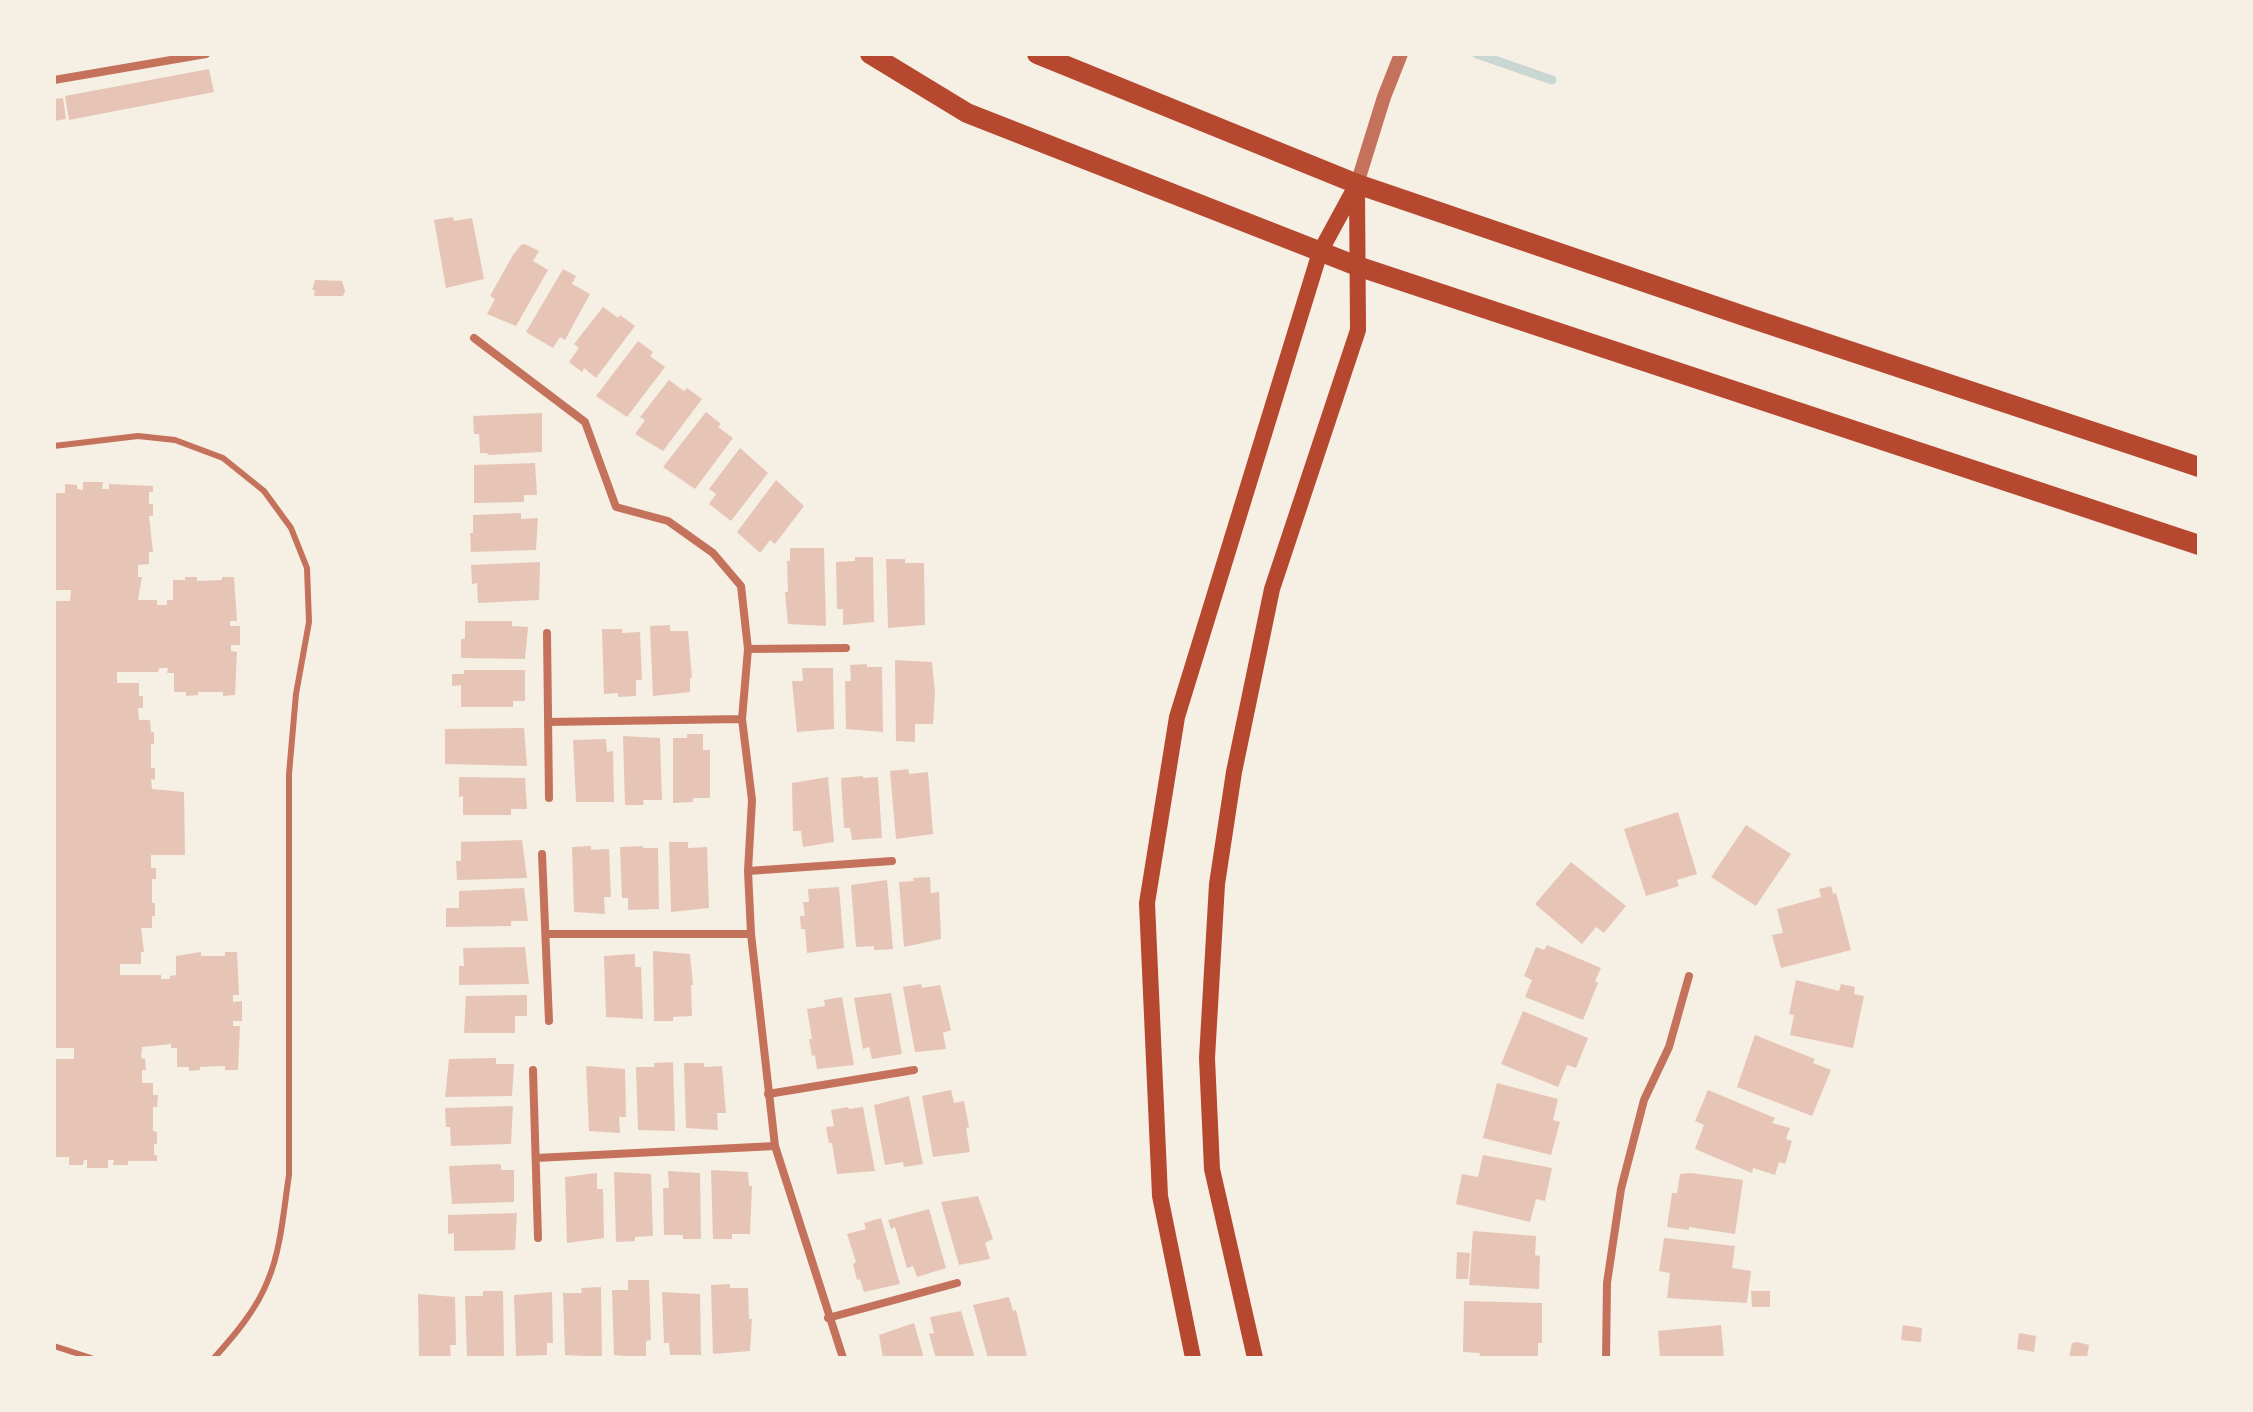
<!DOCTYPE html>
<html>
<head>
<meta charset="utf-8">
<style>
  body { margin:0 }
  #map { position:relative; width:2253px; height:1412px; overflow:hidden; background:#f6efe4; font-family:Rubik,sans-serif }
  canvas { display:block }
  .frame { position:absolute; inset:0; border:56px solid #f6efe4; pointer-events:none }
</style>
</head>
<body>
<div id="map">
<canvas width="2253" height="1412"></canvas>
<div class="frame"></div>
</div>
<script>
const ctx = document.querySelector('canvas').getContext('2d');
ctx.lineJoin = 'round';
function stroke(path, color, width, dash) { ctx.strokeStyle = color; ctx.lineWidth = width; ctx.lineCap = dash ? 'butt' : 'round'; ctx.setLineDash(dash || []); ctx.stroke(path); }
function fillPath(path, color) { ctx.fillStyle = color; ctx.fill(path, 'evenodd'); }
stroke(new Path2D(`
  M1477,54L1552,80`), '#c9d6d2', 9);
fillPath(new Path2D(`
  M209,69L214,92L69,120L65,96Z
  M63,98L66,119L54,121V99Z
  M453,217L454,221L472,218L484,279L446,288L434,220Z
  M525,244L539,251L533,261L548,270L516,326L487,314L495,299L490,296L513,255L521,245Z
  M563,269L576,276L572,284L590,294L565,340L560,337L553,348L526,332Z
  M315,280L342,281L345,291L343,296H314L315,290H312Z
  M603,307L618,318L620,315L635,326L596,378L584,368L582,372L569,362L579,348L574,344Z
  M638,341L653,352L650,356L665,367L627,417L596,396Z
  M669,380L684,391L687,388L702,399L663,451L635,434L645,420L640,417Z
  M706,412L721,424L718,427L733,438L695,489L663,467Z
  M542,413V452L488,455L487,453H480L479,434H474L473,416Z
  M740,448L768,473L731,521L709,504L716,494L709,489Z
  M535,463L537,495H524V502L474,503V465Z
  M776,480L804,506L775,544L770,540L760,553L737,532Z
  M83,482H103L102,489H109V484L153,486V492H149V504H153V516H149L153,552H149V564L138,565V577H142L138,600H157V605H167V600H173V580H185V577H197V581L222,580V577H234L237,621H230V626H240V645H231V651L237,652L235,695L223,696V692H198V695L186,696V692H174V673H167L168,668H159L158,672H117V683H139V696H143V708H138L139,720H150L151,732H154V744H151V768H155V780L151,779L152,789L184,792L185,855H151V868H156V879H152V903H155V916H152V928H141L144,952H141V964H120V975H161V979H170V976L176,975V956L201,952V956H225V952H237L239,995H233V1002L242,1001V1021H233V1026H240L238,1070H225V1066L200,1067V1070L189,1071V1067H177V1048H171V1044L142,1047L141,1058L145,1059L146,1070H142V1083H153V1095H158L157,1107H153V1131L157,1132V1144H154V1155H157V1161H128V1165H113L114,1160H108V1168H87V1160H84L83,1165H69V1157H54V1059H74V1048H54V601H70L71,590H54V493H65V484L77,485V489L83,490Z
  M521,513V519L538,518L536,550L471,552L470,533H473V515Z
  M790,548H824L826,626L788,624L785,592H788L787,561H790Z
  M855,557H873L874,622L843,625V609H837L836,562L855,561Z
  M886,559H905V563H924L925,625L888,628Z
  M540,562L539,600L478,603L477,583L472,584L471,565Z
  M465,621H512V626L528,627L525,659L461,658V639H465Z
  M670,625V631H688L692,678H690V692L653,696L650,626Z
  M602,629H622V633L640,632L642,680H636V696L618,697V693L604,694Z
  M895,660L932,662L935,692L933,724H915V742L896,741Z
  M867,664V667H882L883,732L846,729L845,681H851L850,665Z
  M802,668H833L834,729L797,732L792,681H803Z
  M464,670H525V701H513V707H461V685L452,686V674H464Z
  M524,728L527,766L445,764V729Z
  M687,734H703V750H710V798H693V802L673,803V738H687Z
  M623,736L660,738L662,800H643L644,805H625Z
  M606,739L607,752L613,751L614,802H576L573,740Z
  M908,769L909,774L928,772L933,834L896,839L890,771Z
  M863,776V778L878,777L882,838L852,840L850,828H844L841,778Z
  M459,777L525,778L527,809H511V815H463V796L459,797Z
  M828,777L834,842L803,847L801,831H793L792,783Z
  M1678,812L1697,874L1677,880L1679,886L1646,896L1624,829Z
  M1746,825L1791,854L1756,906L1711,877Z
  M522,840L527,878L457,880L456,861H461V842Z
  M669,842H688V848L707,847L709,908L671,912Z
  M591,846V850L609,849L611,897H604L605,914L574,912L572,847Z
  M643,846V848H658L659,909L628,910V898H622L620,847Z
  M1571,862L1626,906L1604,933L1596,927L1582,944L1535,904Z
  M930,877L931,893L939,892L941,939L904,947L899,882L914,881L913,878Z
  M887,880L893,949L874,950V946L856,947L851,885Z
  M1831,886L1833,894L1836,893L1851,950L1781,968L1772,935L1783,933L1777,909L1821,897L1819,889Z
  M839,887L844,948L807,953L805,929H801L800,916H805L803,902H809L808,889Z
  M524,888L528,921H511V926L446,927V908H459V891Z
  M1547,945L1601,968L1595,981L1598,983L1583,1020L1525,997L1532,980L1524,976L1536,947L1544,950Z
  M525,947L529,984L459,985V966H464L463,948Z
  M653,951L690,954L693,985H691L692,1016L673,1017V1021H654Z
  M635,954V967H641L643,1019L606,1017L604,956Z
  M1796,980L1839,991L1841,984L1855,987L1854,994L1864,996L1853,1048L1790,1035L1794,1015L1789,1014Z
  M921,984L922,988L940,985L951,1030L943,1033L946,1049L915,1052L903,987Z
  M891,993L902,1054L872,1059L869,1047L863,1049L854,998Z
  M527,995V1016H515V1033H464L466,996Z
  M842,997L854,1065L817,1069L815,1055L812,1056L809,1039H812L807,1009L825,1006L824,1000Z
  M1523,1011L1588,1038L1576,1068L1567,1065L1558,1087L1501,1064Z
  M1755,1035L1815,1059L1813,1063L1831,1070L1812,1116L1737,1087Z
  M496,1058V1064H514L512,1096L445,1097L449,1059Z
  M673,1062L675,1131L638,1130L636,1067H654V1063Z
  M684,1063H704V1067L722,1066L726,1113H717L718,1130L686,1128Z
  M586,1066L625,1069L626,1117H619L620,1133L589,1131Z
  M1497,1083L1558,1099L1553,1120L1560,1122L1551,1155L1483,1138Z
  M951,1090L954,1103L964,1101L969,1127L966,1128L970,1152L933,1157L922,1096Z
  M1708,1090L1775,1118L1772,1123L1790,1128L1786,1139L1792,1141L1785,1164L1779,1162L1775,1175L1753,1168L1752,1173L1695,1149L1704,1125L1695,1121Z
  M909,1096L923,1164L904,1167L903,1162L885,1165L874,1105Z
  M513,1106L511,1144L451,1146L450,1127H446L445,1108Z
  M848,1107L849,1109L863,1107L875,1171L837,1174L832,1143H829L826,1127L834,1126L831,1110Z
  M1483,1155L1552,1168L1545,1201L1536,1199L1530,1222L1456,1204L1462,1174L1478,1177Z
  M498,1164L501,1165V1170H514V1202L452,1204L449,1166Z
  M711,1170L748,1172L749,1186H752L750,1234H732V1239H713Z
  M668,1171L700,1173L701,1239H683V1235H664L663,1188H669Z
  M614,1172L651,1174L653,1236L635,1237V1241L616,1242Z
  M597,1173V1189H603L604,1238L567,1243L565,1177Z
  M1691,1173L1743,1180L1735,1234L1689,1227V1230L1667,1227L1672,1193H1677L1680,1174Z
  M978,1196L993,1239L985,1243L990,1259L959,1265L941,1202Z
  M929,1209L946,1268L917,1277L913,1266L907,1268L895,1227L891,1229L888,1220Z
  M517,1213L515,1250L454,1251V1233L448,1234V1215Z
  M881,1218L900,1284L864,1292L860,1279L857,1280L853,1264L856,1262L847,1234L866,1229L864,1223Z
  M1473,1231L1536,1236L1535,1255L1540,1256L1539,1289L1469,1285Z
  M1664,1238L1735,1246L1732,1268L1751,1271L1747,1303L1667,1298L1670,1273L1659,1271Z
  M1457,1252L1470,1253L1468,1279H1456Z
  M628,1280H649L651,1340L646,1341V1358L614,1355L612,1290H628Z
  M730,1284V1288H748L749,1319H752L750,1351L713,1354L711,1285Z
  M601,1287L602,1357L565,1355L563,1293H582L581,1288Z
  M483,1291H503L504,1358H467L465,1296H483Z
  M1751,1291H1770V1307H1752Z
  M552,1292L553,1343H547V1355L516,1356L514,1295Z
  M662,1292L700,1294L701,1355H670L669,1343H664Z
  M418,1294L455,1297L456,1345H450L451,1358H419Z
  M1009,1297L1013,1311L1016,1310L1027,1356L988,1358L973,1305Z
  M1464,1301L1542,1303V1343H1538V1358L1479,1357L1480,1353L1463,1352Z
  M961,1311L975,1358H936L929,1334L934,1333L930,1317Z
  M914,1323L924,1358H883L879,1335Z
  M1721,1325L1724,1358H1660L1658,1331Z
  M1903,1325L1922,1328L1921,1342L1901,1340Z
  M2019,1333L2036,1336L2034,1352L2017,1349Z
  M2077,1342L2089,1345L2087,1358H2069L2072,1343Z`), '#e6c5b7');
stroke(new Path2D(`
  M54,446L138,436L175,440L223,458L264,491L291,528L307,568L309,622L296,694L289,774V1175C284,1207 281,1250 268,1280C257,1309 234,1336 214,1358
  M54,1346L91,1358`), '#c5725c', 6);
stroke(new Path2D(`
  M54,80L206,54
  M474,338L585,422L616,507L668,521L713,553L741,586L748,649L742,719L752,800L748,871L751,934L775,1146L843,1358
  M547,633L549,798
  M748,649L846,648
  M548,722L742,719
  M542,854L549,1021
  M748,871L892,861
  M546,934H751
  M533,1070L538,1238
  M768,1094L914,1070
  M536,1158L775,1146
  M828,1318L957,1283
  M1606,1358L1607,1283L1621,1189L1644,1100L1669,1047L1689,976`), '#c5725c', 8);
stroke(new Path2D(`
  M1357,184L1384,97L1401,54`), '#c5725c', 14);
stroke(new Path2D(`
  M1193,1358L1160,1196L1147,903L1177,717L1320,252L1357,184
  M1255,1358L1212,1169L1207,1058L1217,884L1234,772L1272,589L1358,330L1357,188`), '#b5482f', 16);
stroke(new Path2D(`
  M870,54L967,113L1357,266L2199,545
  M1037,54L1357,184L1747,317L2199,467`), '#b5482f', 20);
</script>
</body>
</html>
